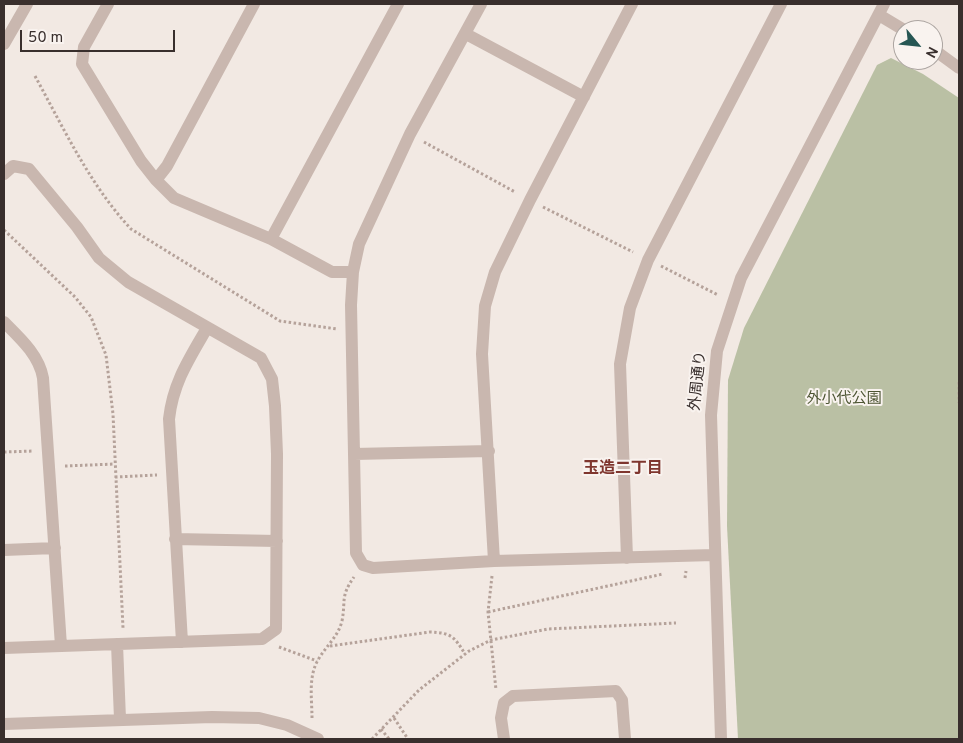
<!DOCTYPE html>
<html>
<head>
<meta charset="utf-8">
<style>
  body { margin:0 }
  #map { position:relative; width:963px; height:743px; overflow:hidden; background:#f2e9e3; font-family:Overpass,sans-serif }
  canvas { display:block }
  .frame { position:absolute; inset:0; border:5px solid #392f2d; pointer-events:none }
  .north { position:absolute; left:893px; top:20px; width:50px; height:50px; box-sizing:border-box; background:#f9f3ef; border:1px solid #aca5a1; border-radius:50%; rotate:118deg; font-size:14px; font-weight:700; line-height:20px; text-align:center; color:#392f2d }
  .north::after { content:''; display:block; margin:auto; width:18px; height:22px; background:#265653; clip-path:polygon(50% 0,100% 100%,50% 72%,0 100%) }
  .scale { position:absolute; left:20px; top:30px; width:155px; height:22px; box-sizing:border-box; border:2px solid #392f2d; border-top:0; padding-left:6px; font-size:15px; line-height:18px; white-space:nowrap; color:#392f2d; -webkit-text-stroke:4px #f9f3ef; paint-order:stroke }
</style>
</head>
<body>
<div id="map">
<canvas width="963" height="743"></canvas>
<div class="frame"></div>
<div class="north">N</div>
<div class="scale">50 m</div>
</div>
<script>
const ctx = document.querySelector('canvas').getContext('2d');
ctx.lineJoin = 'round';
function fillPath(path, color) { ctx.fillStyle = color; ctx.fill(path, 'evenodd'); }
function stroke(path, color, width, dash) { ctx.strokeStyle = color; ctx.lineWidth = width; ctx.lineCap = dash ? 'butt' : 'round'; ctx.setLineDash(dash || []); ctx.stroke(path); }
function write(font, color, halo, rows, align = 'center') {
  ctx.font = font + ' Overpass,"Noto Sans JP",sans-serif'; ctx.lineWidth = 4; ctx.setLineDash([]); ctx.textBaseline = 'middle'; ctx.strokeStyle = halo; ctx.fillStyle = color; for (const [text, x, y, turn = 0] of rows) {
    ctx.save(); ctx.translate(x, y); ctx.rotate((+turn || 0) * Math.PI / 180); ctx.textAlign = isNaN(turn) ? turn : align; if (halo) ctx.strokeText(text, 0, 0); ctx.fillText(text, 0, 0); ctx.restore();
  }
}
fillPath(new Path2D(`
  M891,58L923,74L959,98V739H738L727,526L728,380L744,328L877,65Z`), '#bac0a4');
stroke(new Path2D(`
  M35,76C64,129 90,185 131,229L280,321L337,329
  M424,142L515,192
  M543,207L633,252
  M4,230L75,297L91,317L106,355L113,414L123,628
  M661,266L718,295
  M959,382V403
  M4,452L33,451
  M65,466L115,464
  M115,477L157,475
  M492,576L488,612L496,690
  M685,578L686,571
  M488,612L663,574
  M330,646L430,632C451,633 454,636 465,654
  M279,647L317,661
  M312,718C312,699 308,677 318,660C326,646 338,637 342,621C346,600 340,597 354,577
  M394,718L408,739
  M381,729L389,739
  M372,739L419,690L469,651L491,640L548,629L676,623`), '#b5a29a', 3, [2.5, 2.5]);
stroke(new Path2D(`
  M108,4L84,47L82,64L141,161L156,180L174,198L271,239L332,272H353
  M481,4L410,134L359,244L353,272L351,305L356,553L363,565L373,568L494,561L714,555
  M879,15L904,30
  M466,34L584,97
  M4,44L27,4
  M933,49L959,68
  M4,174L13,166L29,169L77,227L99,258L128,282L261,358L272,379L275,406L277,454L276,629L262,639L4,648
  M156,180L167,166L254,4
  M271,239L398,4
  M4,322C20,338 39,355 43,378L61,646
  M354,454L489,451
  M175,539L277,541
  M4,550L55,548
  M627,558L620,364L630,308L648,260L781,4
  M494,561L482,354L485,306L495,272L530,200L632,4
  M182,642L169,419C173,383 189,359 207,328
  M117,644L120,719
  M4,724L212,717L259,718L287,725L318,739
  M504,739L501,718L504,703L513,696L616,691L622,700L625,739
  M721,739L711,415L717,351L741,278L884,4`), '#c9b7af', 12);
write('15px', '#392f2d', '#f9f3ef', [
  ["外周通り",699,381,-84]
]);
write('15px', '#4d5533', '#f9f3ef', [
  ["外小代公園",844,400]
]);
write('bold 16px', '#7f362e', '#f9f3ef', [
  ["玉造二丁目",623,470]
]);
</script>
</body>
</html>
